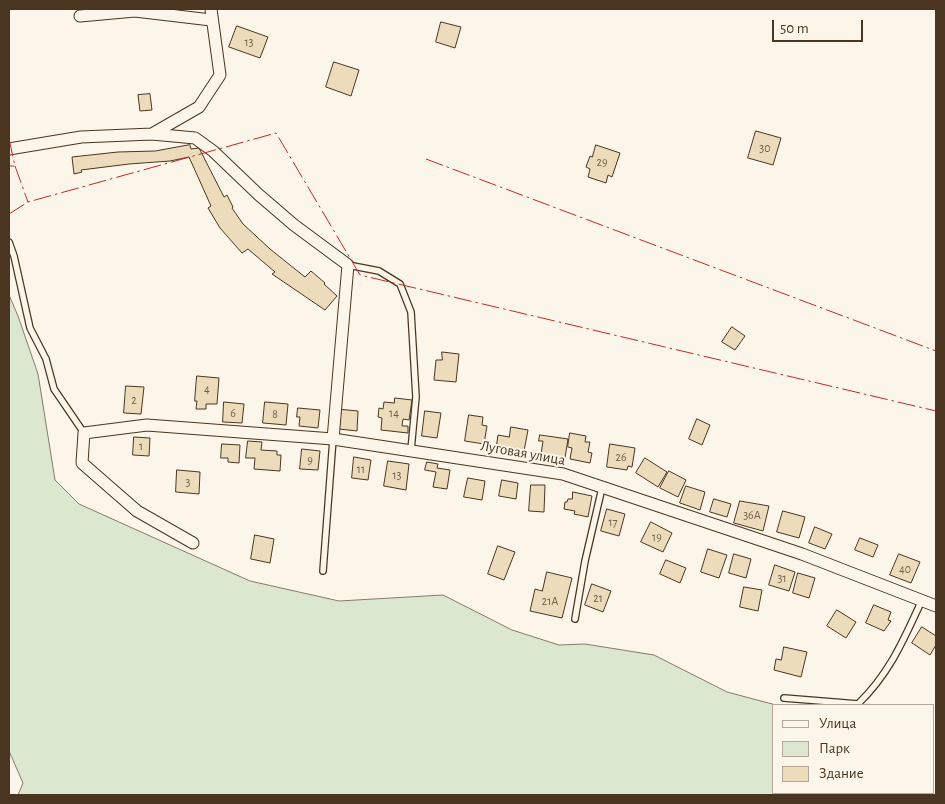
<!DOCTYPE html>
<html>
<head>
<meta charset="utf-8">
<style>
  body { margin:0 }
  #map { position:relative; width:945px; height:804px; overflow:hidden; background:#fbf6e9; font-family:"Alegreya Sans",sans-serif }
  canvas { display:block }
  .frame { position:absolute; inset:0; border:10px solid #4a3520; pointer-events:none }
  .legend { position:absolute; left:772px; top:704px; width:162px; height:90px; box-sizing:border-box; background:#fbf6e9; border:1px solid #b4a999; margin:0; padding:6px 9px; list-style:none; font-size:15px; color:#4a3520 }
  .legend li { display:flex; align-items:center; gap:10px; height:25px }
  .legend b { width:25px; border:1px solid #b4a999 }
  .scale { position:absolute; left:772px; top:20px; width:91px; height:22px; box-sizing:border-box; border:2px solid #4a3520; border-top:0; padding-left:6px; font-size:15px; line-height:18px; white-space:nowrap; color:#4a3520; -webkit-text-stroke:4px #fbf6e9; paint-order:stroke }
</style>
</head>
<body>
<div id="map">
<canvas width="945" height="804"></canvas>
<div class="frame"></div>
<ul class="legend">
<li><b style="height:6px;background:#fbf6e9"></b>Улица</li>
<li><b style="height:14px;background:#dce7d0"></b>Парк</li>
<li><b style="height:14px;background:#ecdcbc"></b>Здание</li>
</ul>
<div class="scale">50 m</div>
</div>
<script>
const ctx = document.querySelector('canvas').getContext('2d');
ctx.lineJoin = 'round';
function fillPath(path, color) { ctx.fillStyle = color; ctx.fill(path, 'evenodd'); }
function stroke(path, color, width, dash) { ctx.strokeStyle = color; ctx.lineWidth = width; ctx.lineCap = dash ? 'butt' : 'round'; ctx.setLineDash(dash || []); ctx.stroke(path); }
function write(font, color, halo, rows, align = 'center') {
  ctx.font = font + ' "Alegreya Sans",sans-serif'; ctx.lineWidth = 4; ctx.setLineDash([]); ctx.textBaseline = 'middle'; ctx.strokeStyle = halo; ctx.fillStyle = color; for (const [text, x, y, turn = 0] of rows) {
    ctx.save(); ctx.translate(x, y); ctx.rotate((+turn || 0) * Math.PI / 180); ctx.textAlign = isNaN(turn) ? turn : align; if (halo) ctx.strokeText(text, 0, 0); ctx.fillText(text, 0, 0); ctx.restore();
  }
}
const green = new Path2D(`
  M9,295L18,316L38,374L55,480L79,504L250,581L339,601L443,595L512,630L559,645L585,644L654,655L727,692L776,705H774V793H926L928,795H18L23,783L9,751Z`);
fillPath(green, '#dce7d0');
stroke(green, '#887966', 1);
const building = new Path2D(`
  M441,22L461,27L455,48L436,42Z
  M237,26L268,37L260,58L229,47Z
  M334,62L359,70L351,96L326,87Z
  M150,94L152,110L140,111L138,95Z
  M756,131L781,138L773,165L748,158Z
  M190,145L191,149L199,148L224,197L227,195L233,207L232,208L243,224L270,249L305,277L311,271L325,283L324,284L337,296L325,310L272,274L275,272L248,249L242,253L220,228L208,208L211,206L189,157L170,161L129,164L81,170L82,172L74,174L72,157L118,152L155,151Z
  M596,145L620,153L612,177L608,175L606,183L588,177L590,169L586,167L590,156L592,157Z
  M732,327L745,336L735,350L722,342Z
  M442,352L459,354L456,382L434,380L436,360H442Z
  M197,376L219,378L217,404H206V409H196L197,401H195Z
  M126,386L144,387L141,414L124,413Z
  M395,398L412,400L409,420L403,419L402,426H408V433L381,430L382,418L378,417L379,408L383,409L384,402L394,403Z
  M224,402L244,404L242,423L223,422Z
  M265,402L288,404L286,425L263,423Z
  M298,408L320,410L318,428L299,426L300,417H297Z
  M337,409L358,411L357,431L339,429Z
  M425,411L441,413L437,438L422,436Z
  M469,415L483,417L482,425L487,426L484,444L465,441Z
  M697,419L710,425L702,445L689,439Z
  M511,427L528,430L524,451L510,449V452L496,449L498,435L509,437Z
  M570,433L586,436L585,442H590L588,452L592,453L590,463L570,459L572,448L568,447Z
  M540,435L568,439L565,458L541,454L543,441H539Z
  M134,437L150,438L149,456L133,455Z
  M248,441L262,442L261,450L277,451V455H281L280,471L254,469L255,458H246Z
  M222,444L240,445L239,463L228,462V458H221Z
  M610,444L635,448L632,467L628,466L627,470L607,467Z
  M302,449L320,451L318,470L300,469Z
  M354,457L371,460L368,480L352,478Z
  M645,458L667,472L658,487L636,473Z
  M388,461L409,464L406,490L384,486Z
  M427,462L438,464L437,468L450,470L447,489L433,487L436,472L425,470Z
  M177,470L200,472L199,494L176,492Z
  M669,471L686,480L678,497L660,488Z
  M468,478L485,481L482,500L464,497Z
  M502,480L518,483L516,499L499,496Z
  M531,485H545L544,512L529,511Z
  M686,486L705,492L700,510L680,503Z
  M573,492L592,496L588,517L574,514L575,511L564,509L565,502H567L568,499H572Z
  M714,499L731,504L727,517L710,512Z
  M740,501L769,506L763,531L734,523Z
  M607,509L625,514L619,536L601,531Z
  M783,511L805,517L799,538L777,532Z
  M651,522L672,533L663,552L641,542Z
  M815,527L832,534L825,549L809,543Z
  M255,535L274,539L270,563L251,559Z
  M860,538L878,545L873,557L855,550Z
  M498,546L515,552L504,580L488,574Z
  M708,549L727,555L719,578L701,572Z
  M734,554L751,559L746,578L729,573Z
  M899,554L920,562L911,583L890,575Z
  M666,560L686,568L680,583L660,574Z
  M775,565L795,572L789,591L769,585Z
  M547,572L572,578L562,618L530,611L535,589L542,591Z
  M798,573L815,578L809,598L793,593Z
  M592,584L611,591L603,612L585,605Z
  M744,587L762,590L758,611L740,607Z
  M874,605L891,612L888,620L891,621L884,631L866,623Z
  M837,610L856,622L846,638L827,626Z
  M922,627L936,636V645L930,655L912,643Z
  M784,647L807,652L801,677L774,670L776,659L781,660Z`);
fillPath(building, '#ecdcbc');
stroke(building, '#4a3520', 1);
const lane = new Path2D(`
  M9,242L14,256L30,328L46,359L54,389L84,433
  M348,265L379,271L400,284L411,312L416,397L411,450
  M323,571L333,439
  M575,619L585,561L602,488
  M784,698L858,704C890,673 904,639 922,600`);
const street = new Path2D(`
  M80,16L135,11L211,20
  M152,134L199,107L220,75L211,9
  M9,149L81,137L152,134L195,138L213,151L259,195L294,225L348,265L333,439
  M193,543L137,511L82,463L84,433L147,425L333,439L563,474L802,554L936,606`);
stroke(lane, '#4a3520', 8);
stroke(street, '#4a3520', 13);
stroke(lane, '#fbf6e9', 5.5);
stroke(street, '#fbf6e9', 11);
stroke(new Path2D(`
  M9,139L15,166H9
  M426,159L936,351
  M15,166L28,202
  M9,214L28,202L276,133L360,275L936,411`), '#c62828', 1, [18, 4, 2.5, 4]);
write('12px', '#725f47', null, [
  ["13",249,42],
  ["30",765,148],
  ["29",602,162],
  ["4",207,389],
  ["2",134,400],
  ["6",233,413],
  ["14",394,413],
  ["8",275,414],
  ["1",141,446],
  ["26",621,457],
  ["9",310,460],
  ["11",361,469],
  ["13",397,475],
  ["3",188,482],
  ["36А",752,515],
  ["17",613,522],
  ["19",657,537],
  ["40",905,569],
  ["31",782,578],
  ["21",598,598],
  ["21А",550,601]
]);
write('15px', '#4a3520', '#fbf6e9', [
  ["Луговая улица",523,453,10]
]);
</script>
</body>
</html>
